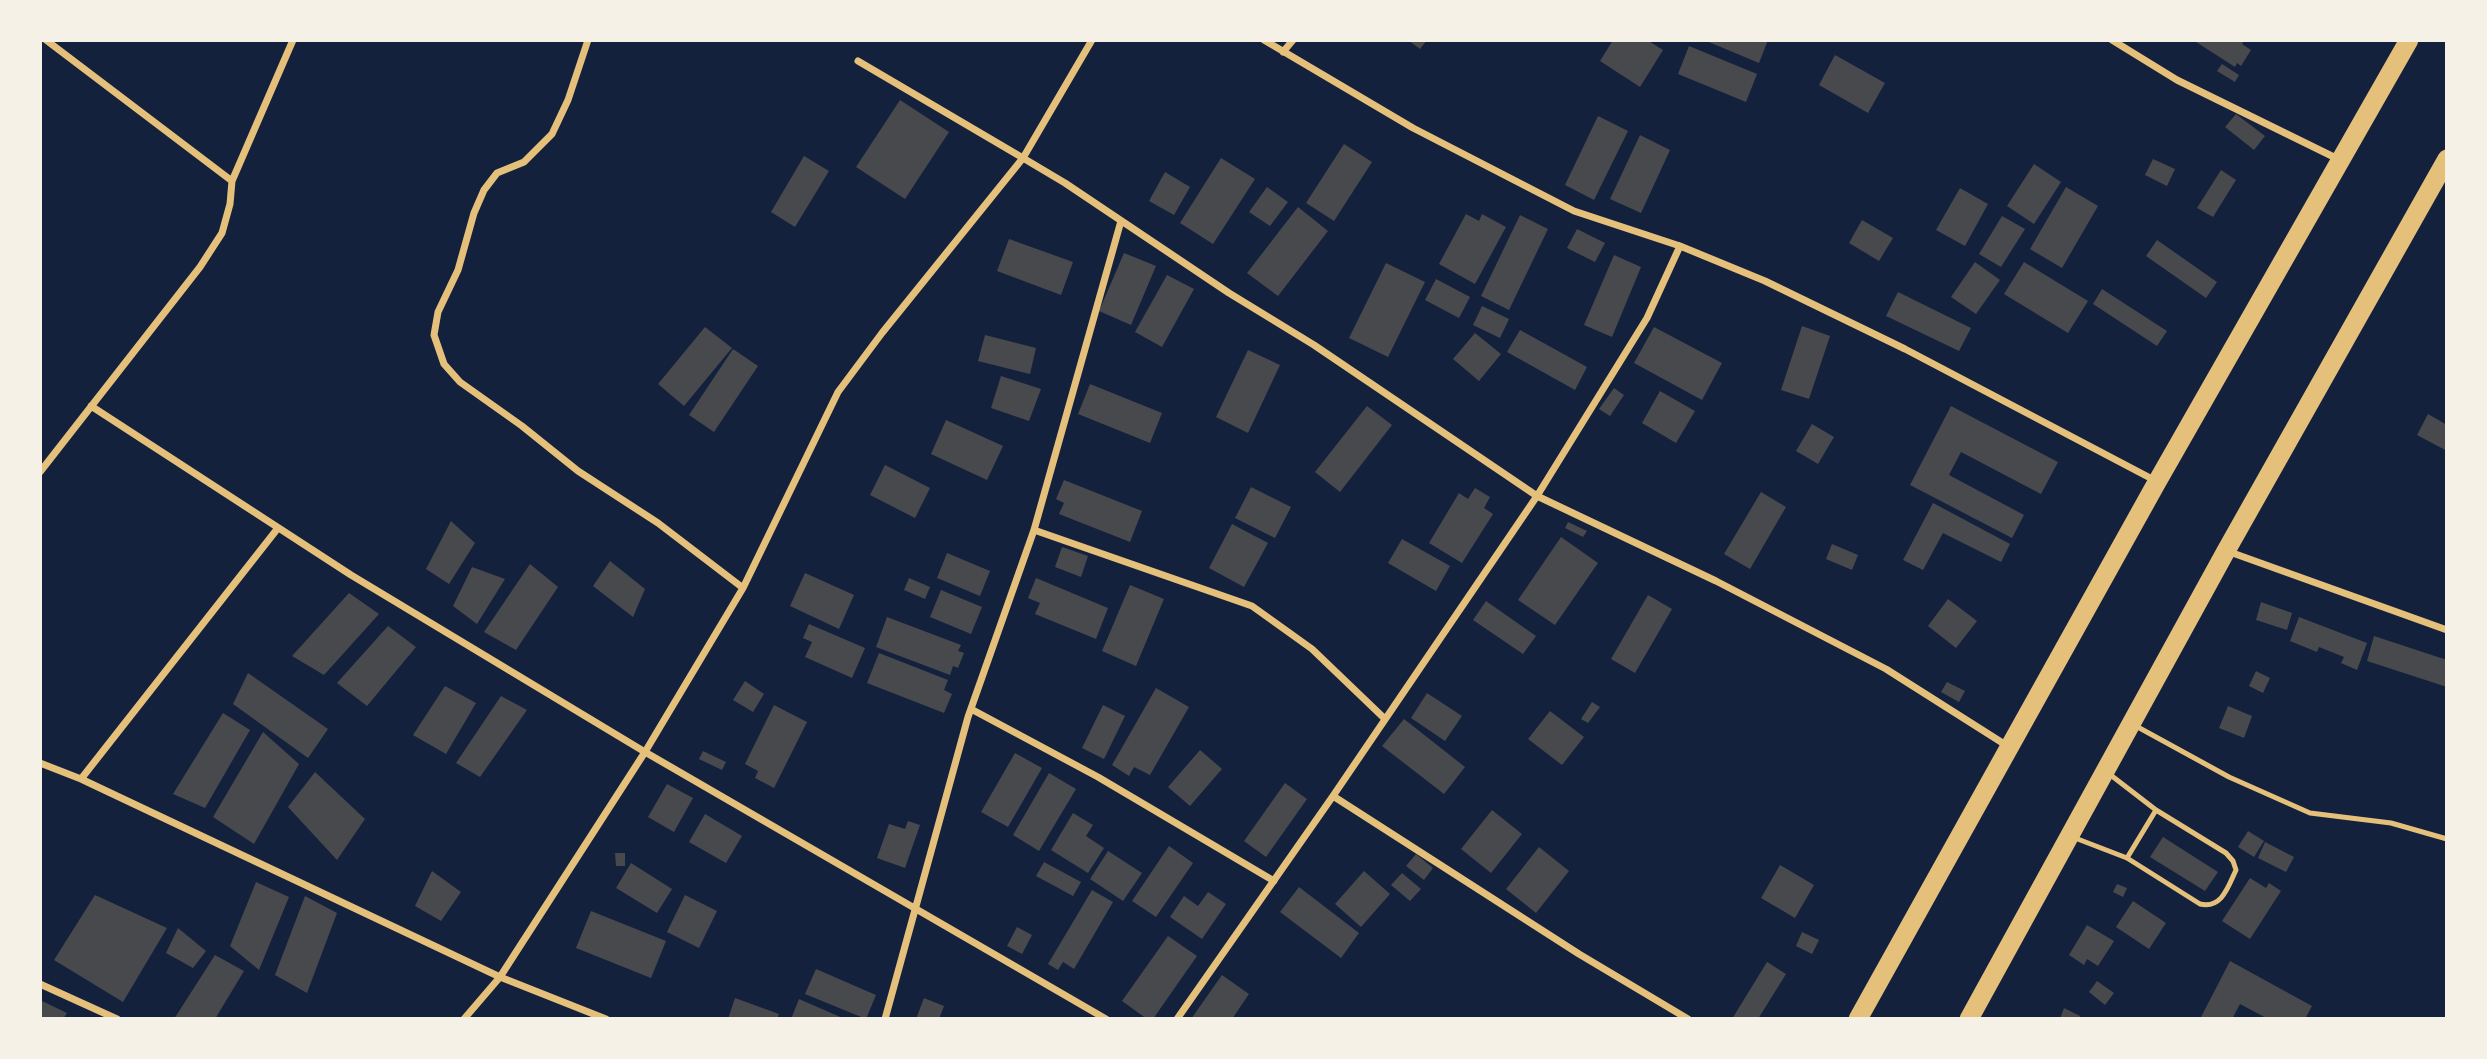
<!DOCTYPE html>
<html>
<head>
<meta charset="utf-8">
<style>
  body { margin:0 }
  #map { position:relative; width:2487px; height:1059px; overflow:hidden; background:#14213d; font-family:Inter,sans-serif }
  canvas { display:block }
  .frame { position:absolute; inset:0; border:42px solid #f6f1e7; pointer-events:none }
</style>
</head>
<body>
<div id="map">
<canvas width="2487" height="1059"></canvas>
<div class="frame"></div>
</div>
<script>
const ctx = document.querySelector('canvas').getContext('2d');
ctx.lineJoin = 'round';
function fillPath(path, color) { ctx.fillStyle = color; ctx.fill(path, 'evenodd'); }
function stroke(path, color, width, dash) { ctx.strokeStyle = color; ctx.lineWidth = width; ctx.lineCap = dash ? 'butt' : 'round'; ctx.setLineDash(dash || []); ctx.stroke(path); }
fillPath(new Path2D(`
  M1408,40H1427L1420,49Z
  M1613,40H1647L1663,50L1640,87L1600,61Z
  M1704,40H1768L1759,63Z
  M2193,40H2244L2242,44L2251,50L2241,66L2237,63L2235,67Z
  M1689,46L1757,74L1746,102L1678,74Z
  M1835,55L1885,83L1868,113L1819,85Z
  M2222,64L2239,75L2235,82L2217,71Z
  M900,100L949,132L905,199L856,167Z
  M2236,114L2265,136L2254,150L2225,127Z
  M1598,116L1628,131L1594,200L1565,185Z
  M1640,135L1670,150L1641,213L1610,199Z
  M1344,144L1372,162L1334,221L1306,203Z
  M804,156L829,171L795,227L771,212Z
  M1221,158L1255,179L1213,244L1180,223Z
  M2153,159L2175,169L2167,186L2145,175Z
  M2034,164L2061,182L2034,224L2007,206Z
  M2221,170L2236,180L2213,217L2197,208Z
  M1165,172L1190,187L1174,215L1149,201Z
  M1267,187L1288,202L1270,226L1249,212Z
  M2066,187L2098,206L2062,268L2030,249Z
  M1960,188L1988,204L1965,246L1936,230Z
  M1298,207L1328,231L1278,296L1247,273Z
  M1466,214L1479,221L1482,214L1506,227L1475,284L1439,264Z
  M1520,215L1548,229L1509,310L1481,296Z
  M2002,216L2025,229L2001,267L1979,254Z
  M1862,220L1893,238L1879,261L1849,243Z
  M1577,229L1605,243L1595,262L1567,248Z
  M1009,239L1073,262L1061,295L997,271Z
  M2157,240L2217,282L2206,298L2146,256Z
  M1124,253L1156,266L1131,325L1099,311Z
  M1614,255L1641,267L1612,337L1584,325Z
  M1975,262L2000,280L1976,314L1951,297Z
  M2024,262L2088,301L2068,333L2004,294Z
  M1386,263L1425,282L1388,357L1349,338Z
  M1167,275L1194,289L1162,347L1135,332Z
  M1436,279L1470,297L1459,318L1425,300Z
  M2102,289L2167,331L2157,346L2093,304Z
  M1898,292L1971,328L1959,351L1886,316Z
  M1482,306L1509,319L1500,338L1473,325Z
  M1802,326L1830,336L1809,399L1781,390Z
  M705,327L732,348L684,406L658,384Z
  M1654,327L1722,363L1702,400L1634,363Z
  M1520,330L1587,367L1575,390L1507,352Z
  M1475,333L1501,354L1479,381L1453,359Z
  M985,335L1036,348L1030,374L978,361Z
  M733,349L758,366L714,432L689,415Z
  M1248,350L1280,365L1248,433L1216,417Z
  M1001,376L1041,389L1029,421L991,408Z
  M1090,384L1162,413L1150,443L1078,414Z
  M1614,388L1624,395L1610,416L1599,409Z
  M1660,391L1695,411L1676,443L1642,423Z
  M1367,406L1392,425L1340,492L1315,472Z
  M1951,406L2058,462L2041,494L1961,452L1949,475L2024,515L2012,538L1910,485Z
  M2428,414L2447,425V451L2417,435Z
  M946,420L1003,446L987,480L931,454Z
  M1812,424L1834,437L1818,464L1796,451Z
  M885,465L930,488L915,518L870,495Z
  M1064,480L1142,511L1130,542L1059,514L1064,503L1056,499Z
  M1251,487L1291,507L1275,538L1235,518Z
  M1475,488L1490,497L1484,508L1493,514L1462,563L1429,543L1459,493L1468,499Z
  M1761,492L1786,507L1750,569L1724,554Z
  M1933,503L2010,544L2001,562L1943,533L1923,570L1903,560Z
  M451,521L475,543L449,584L426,569Z
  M1568,522L1587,531L1583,537L1565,528Z
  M1232,524L1268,543L1244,587L1209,568Z
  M1561,537L1598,563L1555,625L1518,600Z
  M1402,539L1450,566L1436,591L1388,563Z
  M1832,544L1858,555L1852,570L1826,559Z
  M1062,547L1088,556L1081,577L1055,567Z
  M947,553L990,571L980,596L937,578Z
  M610,561L645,589L633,617L593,586Z
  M530,564L558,587L516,650L484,632Z
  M472,567L505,579L477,624L453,606Z
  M805,573L854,595L839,629L790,606Z
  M909,578L930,587L925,599L904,590Z
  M1036,578L1108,608L1096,639L1035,614L1040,603L1028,598Z
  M1130,585L1164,599L1136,666L1102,651Z
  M941,590L982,607L971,634L930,617Z
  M349,593L379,614L324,675L292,656Z
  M1648,595L1672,609L1635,673L1611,659Z
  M1948,599L1977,621L1956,648L1928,626Z
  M1486,601L1536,636L1523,654L1473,620Z
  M2261,602L2292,613L2287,630L2256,620Z
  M887,617L961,645L958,651L964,653L958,668L953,666L950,675L876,647Z
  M2299,617L2367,643L2357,670L2341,663L2344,657L2319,647L2317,652L2290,641Z
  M809,624L865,648L852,678L805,657L812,642L803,638Z
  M388,626L416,647L367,706L337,683Z
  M2374,636L2447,660V687L2367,661Z
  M879,653L948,680L944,690L952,694L944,713L867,683Z
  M2256,671L2270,678L2263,693L2249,686Z
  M248,673L328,729L308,758L233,704Z
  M745,681L764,694L753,712L733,700Z
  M1947,682L1965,691L1959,702L1941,692Z
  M445,686L476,703L446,754L413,735Z
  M1156,688L1189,707L1150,775L1134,767L1129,776L1112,765Z
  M1427,693L1462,716L1445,741L1411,718Z
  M501,696L527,710L480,777L456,763Z
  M1592,702L1600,707L1588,723L1581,719Z
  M774,705L807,722L774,788L755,778L758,771L745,764Z
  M1103,705L1125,716L1104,759L1082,748Z
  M2228,706L2252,716L2244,738L2219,728Z
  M1550,711L1584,737L1562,765L1528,739Z
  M223,713L250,730L205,808L173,794Z
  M1404,719L1465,767L1444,794L1382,746Z
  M263,732L299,764L254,844L213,817Z
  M1200,750L1222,769L1190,806L1168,787Z
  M703,751L726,762L722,770L699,759Z
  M1015,753L1042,768L1008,827L981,812Z
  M315,772L365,819L337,860L288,807Z
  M1049,773L1076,789L1039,851L1013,835Z
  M1285,783L1307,799L1266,857L1244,841Z
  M667,784L693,798L674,832L648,817Z
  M1492,810L1522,834L1491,873L1461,849Z
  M1073,813L1093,825L1086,836L1104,848L1088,873L1051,850Z
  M705,814L742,836L726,863L689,842Z
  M908,821L920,825L905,868L877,858L889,824L905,829Z
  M2248,831L2264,841L2254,857L2238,847Z
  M2163,837L2218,872L2205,891L2150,857Z
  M2265,842L2294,857L2286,872L2258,858Z
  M1169,846L1193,863L1156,917L1132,901Z
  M1539,847L1569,871L1536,913L1506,889Z
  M1108,851L1142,873L1123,901L1090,879Z
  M615,853H625V866H616Z
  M1416,854L1433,868L1424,880L1406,866Z
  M1044,862L1081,882L1073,896L1036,876Z
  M631,863L672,889L657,913L616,888Z
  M1780,865L1814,885L1795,918L1761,898Z
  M432,871L461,892L441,921L415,906Z
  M1364,871L1390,894L1361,927L1335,904Z
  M1402,873L1421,889L1410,901L1391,885Z
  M2250,878L2266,888L2269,883L2281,891L2250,939L2222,921Z
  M256,882L289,897L259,970L230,946Z
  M2117,884L2127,888L2123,897L2113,892Z
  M1299,887L1359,933L1341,958L1280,912Z
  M1092,890L1113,902L1074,969L1063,962L1058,970L1048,964Z
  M1208,892L1226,904L1202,939L1170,917L1184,896L1198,906Z
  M95,895L167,928L123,1002L54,960Z
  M685,895L717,911L699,948L667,932Z
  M305,896L337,913L307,993L275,975Z
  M2133,901L2166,923L2149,949L2116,927Z
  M591,911L666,941L651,978L576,948Z
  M2087,925L2114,941L2098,966L2087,959L2084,965L2069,955Z
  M1017,927L1032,935L1022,954L1007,946Z
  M178,928L206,951L193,968L166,953Z
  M1802,932L1819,940L1812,954L1796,946Z
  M1168,936L1197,956L1153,1019H1147L1122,1001Z
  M215,955L244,971L215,1019H174Z
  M2230,961L2312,1006L2305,1019H2268L2240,1004L2232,1019H2200Z
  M1767,962L1786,974L1758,1019H1732Z
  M816,969L876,995L866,1019L805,994Z
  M1222,975L1249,994L1232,1019H1191Z
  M2097,981L2114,993L2105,1005L2089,992Z
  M735,998L779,1014L777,1019H728Z
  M924,998L944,1006L939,1019H916Z
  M799,999L845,1019H791Z
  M40,1000L67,1013L63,1019H40Z
  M2064,1008L2080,1016L2079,1019H2060Z`), '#48494c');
stroke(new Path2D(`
  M2134,725L2229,777L2310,813L2391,823L2447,839
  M2075,838L2127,858L2200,904C2222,909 2228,887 2236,870L2233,861L2226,853L2156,810L2108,773
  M2127,858L2156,810`), '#e5c07b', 5);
stroke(new Path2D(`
  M588,40L568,100L552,134L524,162L497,173L484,190L474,213L458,270L438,312L434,335L444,364L460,382L522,426L578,471L658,523L743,588
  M1092,40L1023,158L1065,183L1229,293L1314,345L1537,496L1716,581L1886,669L2009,747
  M1264,40L1413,128L1574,211L1680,246L1765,281L1905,349L2156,481
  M2112,40L2177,80L2340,160
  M1283,52L1293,40
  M232,181L293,40
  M91,406L351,575L645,752L1106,1019
  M40,472L200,267L222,233L230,204L232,181L46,40
  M1034,530L1252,606L1312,649L1385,719
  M2227,551L2447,630
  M971,709L1098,777L1274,881
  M40,763L81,779L500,977L606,1019
  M81,779L278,528
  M1333,796L1579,954L1688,1019
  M40,984L117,1019
  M464,1019L500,977L645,752L743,588L838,392L882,333L1023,158L858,61
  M885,1019L968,717L1034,530L1121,221
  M1177,1019L1333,796L1537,496L1647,318L1680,246`), '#e5c07b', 7);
stroke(new Path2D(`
  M1858,1019L2157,482L2409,40
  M1969,1019L2226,551L2447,159`), '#e5c07b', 19);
</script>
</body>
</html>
